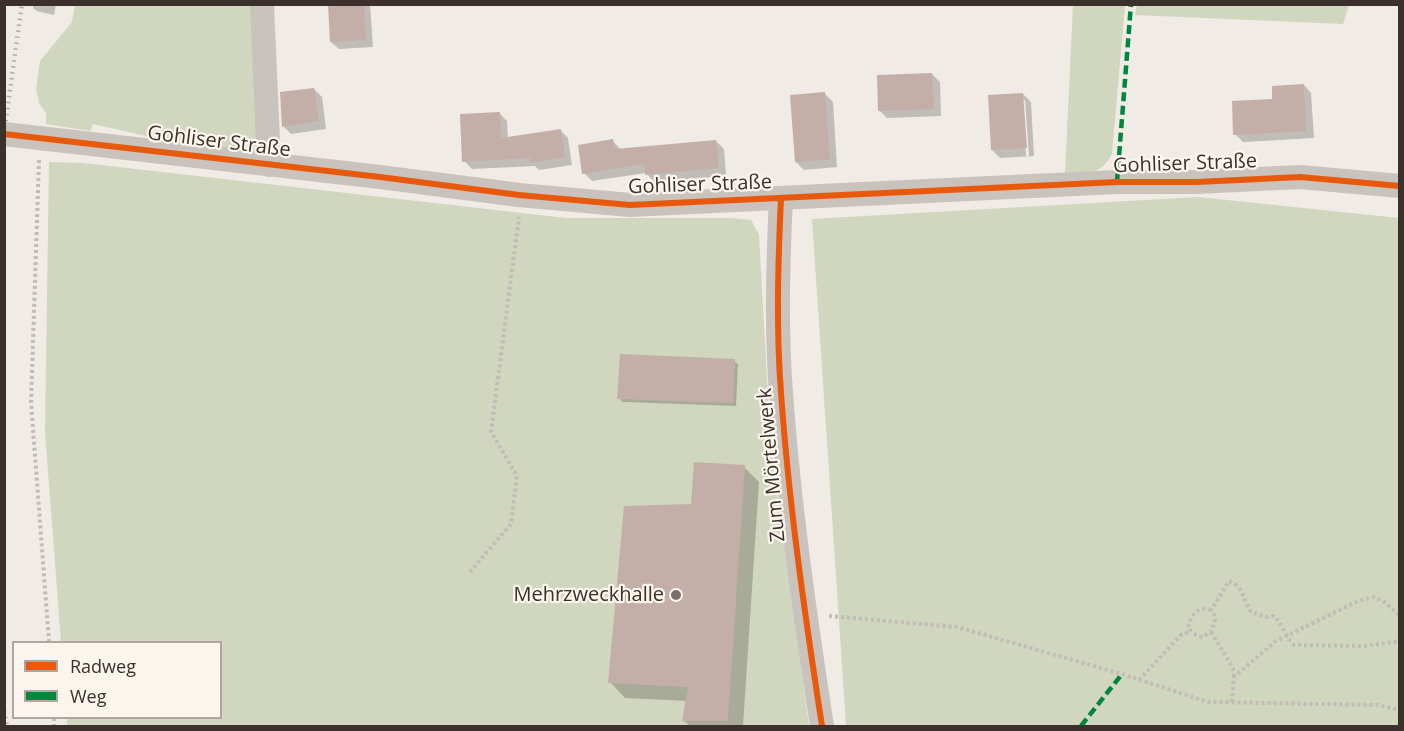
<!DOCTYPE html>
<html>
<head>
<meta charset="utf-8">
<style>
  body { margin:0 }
  #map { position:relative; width:1404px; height:731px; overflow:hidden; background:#f0ebe5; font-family:"Open Sans",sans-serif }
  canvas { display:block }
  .frame { position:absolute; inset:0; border:6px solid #3b302b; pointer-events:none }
  .legend { position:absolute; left:12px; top:641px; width:210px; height:78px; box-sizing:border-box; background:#fbf5ee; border:2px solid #aea6a0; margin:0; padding:8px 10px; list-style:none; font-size:18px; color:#3b302b }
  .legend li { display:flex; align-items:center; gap:12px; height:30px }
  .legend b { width:30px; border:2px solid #aea6a0 }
</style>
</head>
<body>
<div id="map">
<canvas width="1404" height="731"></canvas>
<div class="frame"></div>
<ul class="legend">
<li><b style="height:8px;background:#e8590c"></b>Radweg</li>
<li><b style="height:8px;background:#00873e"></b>Weg</li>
</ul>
</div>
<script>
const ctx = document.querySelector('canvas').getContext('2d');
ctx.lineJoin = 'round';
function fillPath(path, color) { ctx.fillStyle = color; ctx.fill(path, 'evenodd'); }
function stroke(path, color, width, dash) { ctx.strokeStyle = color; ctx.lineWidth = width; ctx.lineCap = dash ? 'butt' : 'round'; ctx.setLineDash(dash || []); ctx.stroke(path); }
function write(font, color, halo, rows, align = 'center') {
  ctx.font = font + ' "Open Sans",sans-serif'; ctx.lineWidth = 4.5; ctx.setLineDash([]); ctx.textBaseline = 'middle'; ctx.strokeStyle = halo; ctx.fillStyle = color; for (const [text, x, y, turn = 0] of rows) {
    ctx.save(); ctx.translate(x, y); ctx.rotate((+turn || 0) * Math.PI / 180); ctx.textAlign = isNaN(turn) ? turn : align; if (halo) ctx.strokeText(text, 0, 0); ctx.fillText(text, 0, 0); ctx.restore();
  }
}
fillPath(new Path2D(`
  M75,5H256L264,154L146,136L93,124L90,131L46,124V113L39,103L36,89L40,61L72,22Z
  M1073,5H1125L1112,154C1101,176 1088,172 1065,173Z
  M1137,5V4L1349,5L1343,24L1135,15Z
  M49,162L83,163L566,218H730L751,220L759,235L771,449L809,726H67V718H220V642H61L45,432Z
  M1198,197L1399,218V726H846L812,219Z`), '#d1d6bf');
fillPath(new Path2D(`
  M34,4H56L54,15L37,11L33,8Z
  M329,4H370L373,47L339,49L331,42Z
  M932,74L940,82L941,116L887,118L879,110Z
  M1304,85L1311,93L1314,138L1243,142L1235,134L1274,101Z
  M314,89L322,97L326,129L291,134L283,126Z
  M825,94L833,102L837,167L804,170L796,162Z
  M1023,94L1031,102L1034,156L1000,158L992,150ZM1022,100H1025L1029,156H1026Z
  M499,113L507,121L508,139L560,130L568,138L572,165L539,170L535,166L472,169L464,161Z
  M613,141L621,150L716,141L724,149L726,176L654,182L646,173L592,181L584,173Z
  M734,361L738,364L736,406L623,402L619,398Z
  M744,467L759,482L743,726H690L683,720L687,701L625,698L610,682L692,506Z`), '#0003');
fillPath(new Path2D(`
  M328,4H364L366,40L330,42Z
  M932,73L934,109L878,111L877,75Z
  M1304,84L1306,131L1233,135L1232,101L1272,99V86Z
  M314,88L319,121L282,127L280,92Z
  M825,92L830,160L795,162L790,95Z
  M1023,93L1027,148L991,150L988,95Z
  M500,112L501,138L561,129L565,157L530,163V158L462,162L460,114Z
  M613,139L615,149L716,140L719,168L645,175L644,164L582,174L578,145Z
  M620,354L735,359L733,403L617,399Z
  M694,462L745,465L728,721H682L688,687L608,683L624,506L691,504Z`), '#c3afa7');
stroke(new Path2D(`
  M39,160L31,402L49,642
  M470,572L511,524L517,476L491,432L519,217
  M1211,610C1198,605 1190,616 1188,628L1196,635L1202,637L1211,632L1215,621L1214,612L1211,610L1229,581C1244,587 1243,600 1251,612L1267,617L1274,616C1283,625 1285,636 1294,645L1365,646L1400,641
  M829,616L957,627L1122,674L1208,702L1378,705L1400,710
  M1211,632L1233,668L1234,677
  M1139,680L1182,634L1190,632
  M1232,702L1234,677L1276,641L1358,601L1374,597L1386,603L1400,616
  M54,718V726`), '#c2bbb6', 4, [3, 3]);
stroke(new Path2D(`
  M262,4L269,165
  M4,134L380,177L519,195L630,205L1117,182H1197L1300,177L1400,186
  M781,198C778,263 776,328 781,393C789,505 805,616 822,726`), '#c9c3be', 24);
stroke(new Path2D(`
  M4,133L22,4
  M4,711L7,726`), '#b1aca8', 4.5, [1.5, 4.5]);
stroke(new Path2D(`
  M1117,182L1131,4
  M1081,726L1122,674`), '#00873e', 4.5, [9, 4.5]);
stroke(new Path2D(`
  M4,134L380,177L519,195L630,205L1117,182H1197L1300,177L1400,186
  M781,198C778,263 776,328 781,393C789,505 805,616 822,726`), '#e8590c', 6);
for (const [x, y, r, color] of [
  [676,595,6,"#7a716c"]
]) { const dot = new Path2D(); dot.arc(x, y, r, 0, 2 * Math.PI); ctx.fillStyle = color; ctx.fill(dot); stroke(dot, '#fbf5ee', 2); }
write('20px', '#3b302b', '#fbf5ee', [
  ["Gohliser Straße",219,142,7],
  ["Gohliser Straße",1185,164,-2],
  ["Gohliser Straße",700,185,-2],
  ["Zum Mörtelwerk",772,465,-95]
]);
write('20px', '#3b302b', '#fbf5ee', [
  ["Mehrzweckhalle",664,595]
], 'right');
</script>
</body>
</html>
